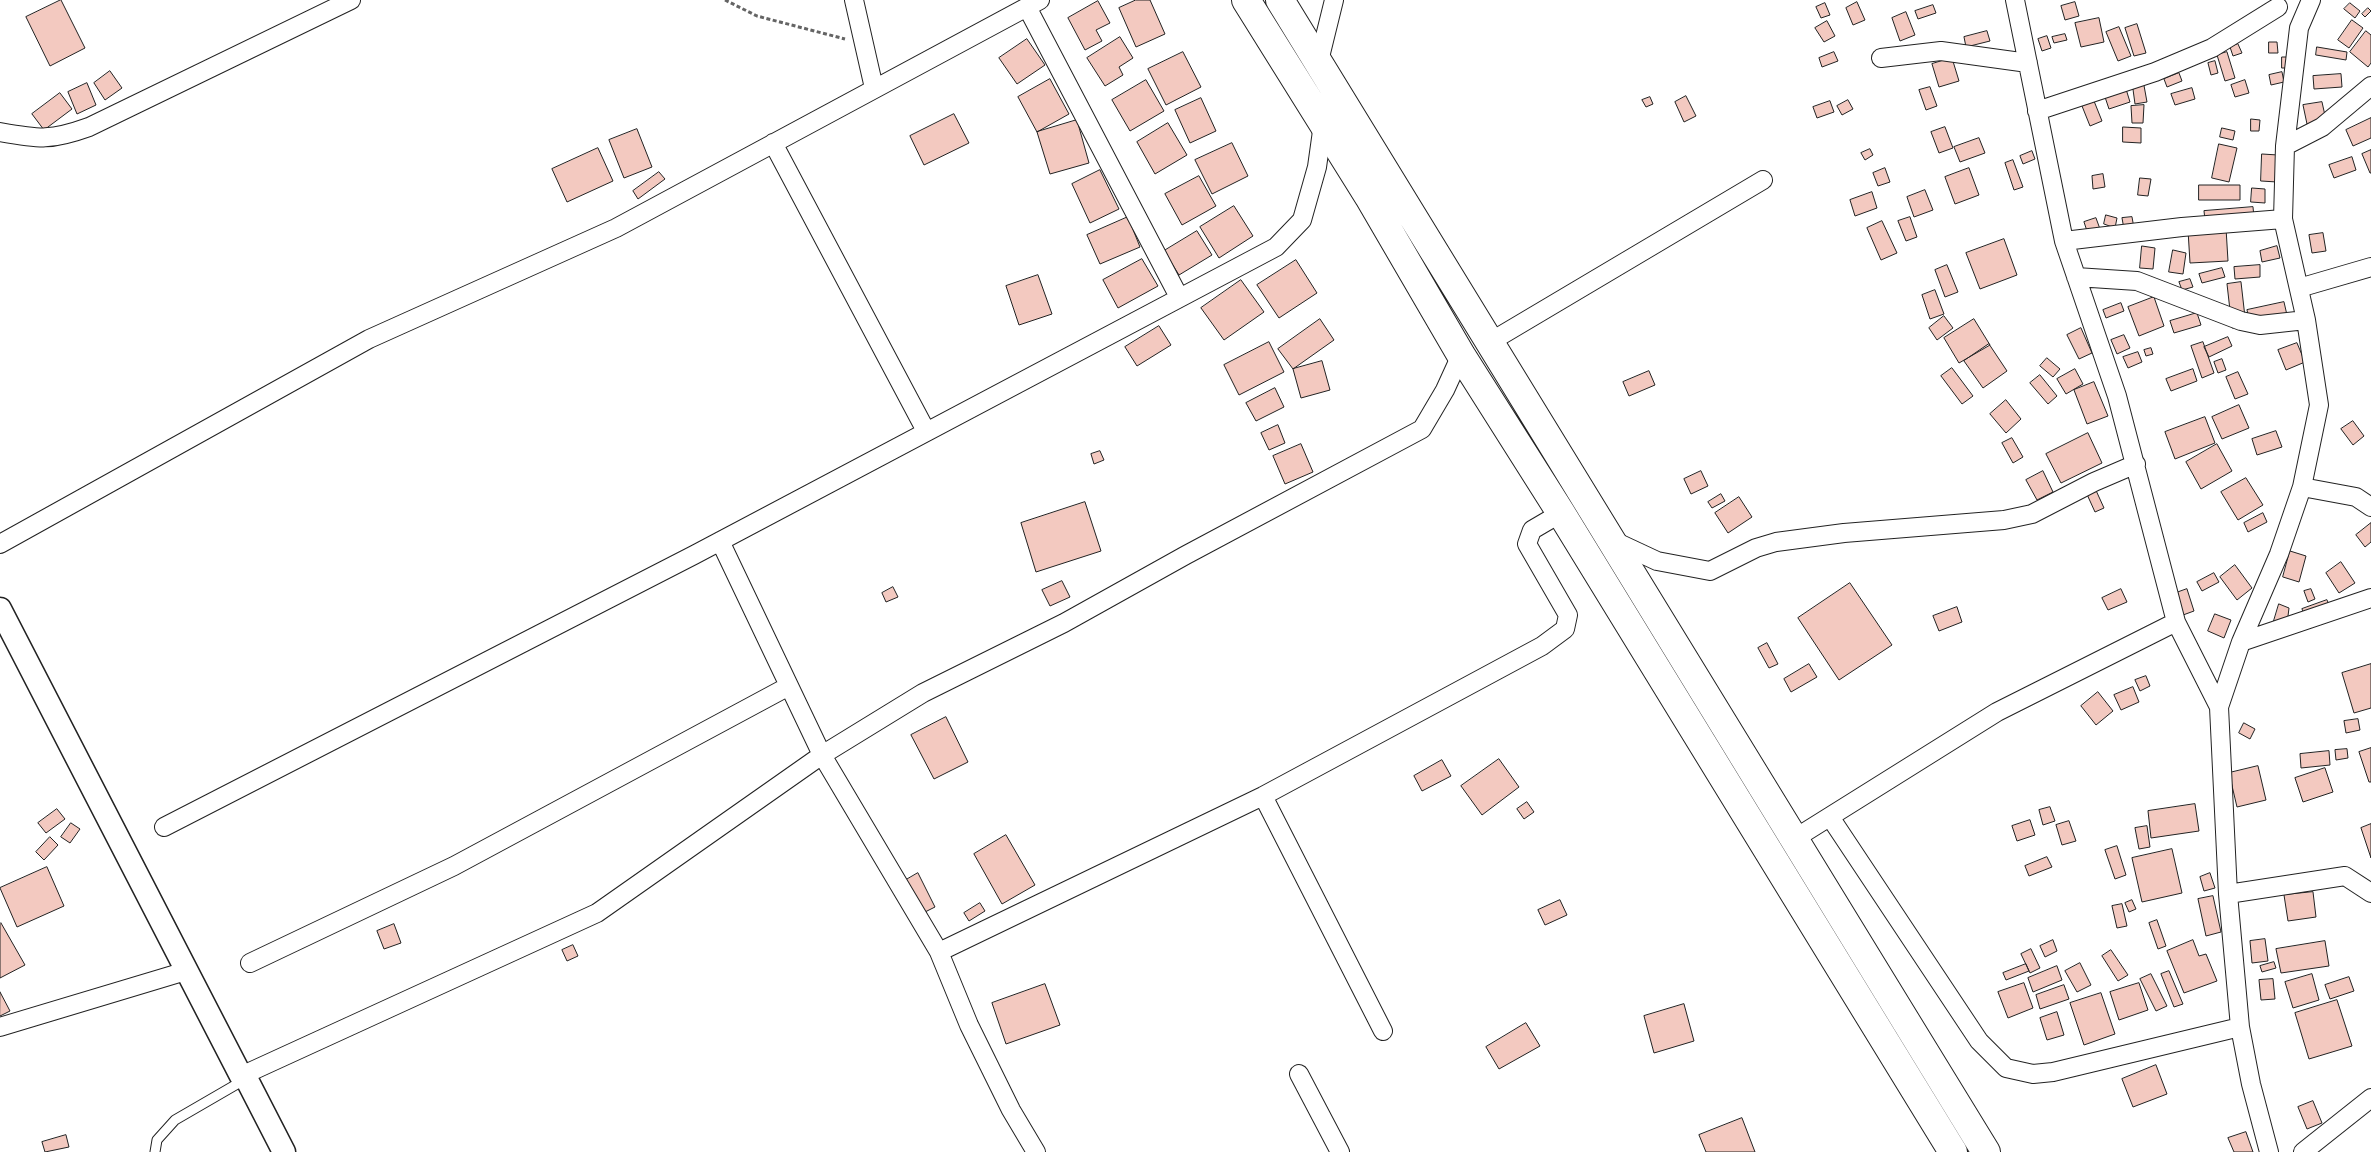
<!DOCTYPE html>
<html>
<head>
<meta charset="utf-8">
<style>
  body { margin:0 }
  canvas { display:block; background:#fff }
</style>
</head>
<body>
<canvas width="2371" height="1152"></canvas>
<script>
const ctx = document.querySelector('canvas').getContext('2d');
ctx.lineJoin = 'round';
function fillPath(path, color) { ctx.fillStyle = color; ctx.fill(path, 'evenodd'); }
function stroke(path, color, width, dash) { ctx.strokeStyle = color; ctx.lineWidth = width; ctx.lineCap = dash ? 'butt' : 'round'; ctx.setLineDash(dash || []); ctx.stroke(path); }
const building = new Path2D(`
  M61,0L85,48L50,66L26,17Z
  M1136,0H1150L1165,34L1136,47L1119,8Z
  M1098,1L1110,23L1096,30L1102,41L1085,50L1068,18Z
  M1857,2L1865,20L1853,25L1846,8Z
  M2075,2L2079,16L2065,20L2061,6Z
  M1825,3L1830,15L1821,18L1816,7Z
  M2350,3L2360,11L2355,18L2344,9Z
  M1933,5L1936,13L1918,19L1915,11Z
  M2368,8L2371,11L2365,17L2362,14Z
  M1906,12L1915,35L1900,41L1892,18Z
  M2099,18L2104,42L2081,47L2075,23Z
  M2352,20L2363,28L2349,48L2338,40Z
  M1827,21L1835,36L1824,42L1815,28Z
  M2137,24L2146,53L2134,56L2125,28Z
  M2119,27L2131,56L2118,61L2106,32Z
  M1987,31L1990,41L1966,47L1964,37Z
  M2366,31L2371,35V63L2368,67L2350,52Z
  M2065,34L2067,40L2054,43L2052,37Z
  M2047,36L2051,48L2042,51L2038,39Z
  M1120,37L1133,58L1119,67L1123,75L1105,86L1087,58Z
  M1027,39L1045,65L1017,84L999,58Z
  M2269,42H2277L2278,53H2269Z
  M2238,44L2242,53L2233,56L2230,47Z
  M2317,47L2347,52L2346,60L2316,55Z
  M1183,52L1201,87L1166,105L1148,69Z
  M1834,52L1838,61L1822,67L1819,58Z
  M2227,52L2235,78L2225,81L2217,55Z
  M2282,57H2288L2289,68H2282Z
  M1952,58L1959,81L1939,87L1932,64Z
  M2215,61L2218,73L2211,75L2208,63Z
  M110,71L122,88L105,100L94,83Z
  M2282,72L2284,82L2271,85L2269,75Z
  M2179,73L2182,81L2167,87L2164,79Z
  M2341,74L2342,87L2314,89L2313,76Z
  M1050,79L1069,114L1037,132L1018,97Z
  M1146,80L1164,111L1130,131L1112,100Z
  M2143,80L2147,102L2135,104L2132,82Z
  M2245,80L2249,93L2235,97L2231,85Z
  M87,83L96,105L77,114L68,92Z
  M1930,87L1937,106L1926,110L1919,90Z
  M2192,88L2195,99L2175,105L2171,94Z
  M2126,89L2130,102L2109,109L2105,97Z
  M60,93L72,109L44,130L32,114Z
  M1686,96L1696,116L1684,122L1675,102Z
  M2092,96L2102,121L2090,126L2080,101Z
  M1650,97L1653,104L1646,107L1642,100Z
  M1201,98L1216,131L1190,143L1175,110Z
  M1848,100L1853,109L1842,115L1837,106Z
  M1830,101L1834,112L1817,118L1813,107Z
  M2322,102L2326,120L2307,124L2303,105Z
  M2144,105L2143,123H2132L2131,106Z
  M954,114L969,143L924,165L910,136Z
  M2371,118V138L2353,146L2346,130Z
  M2251,119L2260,120L2259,131H2251Z
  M1077,120L1089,163L1050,174L1037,132Z
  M1168,123L1187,155L1155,174L1137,142Z
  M1945,127L1953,148L1939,153L1931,132Z
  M2123,127L2141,128V143L2123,142Z
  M2222,128L2235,131L2233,140L2220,137Z
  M637,129L652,167L624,178L609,140Z
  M1979,138L1985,153L1960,162L1954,147Z
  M1232,143L1248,176L1212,194L1195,160Z
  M2219,144L2237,148L2229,182L2212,178Z
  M598,148L613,181L567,202L552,169Z
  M1870,149L1873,155L1865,160L1861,153Z
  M2371,150V173H2370L2362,154Z
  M2032,151L2035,159L2023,164L2020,156Z
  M2262,154L2278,155L2277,182L2261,181Z
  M2352,157L2356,170L2334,178L2329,165Z
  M2013,160L2023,187L2014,190L2005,163Z
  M1885,168L1890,182L1878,186L1873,173Z
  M1969,168L1979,195L1955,204L1945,177Z
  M1100,170L1119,209L1090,223L1072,184Z
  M659,172L665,179L638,199L633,191Z
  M2103,174L2105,187L2093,189L2092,176Z
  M1199,176L1216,206L1182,225L1165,194Z
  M2140,178L2151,179L2148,196L2138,195Z
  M2199,185H2240V200H2199Z
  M2252,188L2265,189V203L2251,202Z
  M1925,190L1933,210L1914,217L1907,197Z
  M1872,192L1877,208L1855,216L1850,200Z
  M1234,206L1253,236L1219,258L1200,227Z
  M2253,207L2254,217L2205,220L2204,211Z
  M2106,215L2117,218L2115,228L2104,224Z
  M1128,217L1140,247L1100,264L1087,235Z
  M1910,217L1917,237L1906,241L1898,221Z
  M2132,217L2134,228L2124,229L2122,218Z
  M2096,218L2100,229L2088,234L2084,222Z
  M1882,221L1897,253L1881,260L1867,228Z
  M2226,228L2228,261L2190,263L2188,230Z
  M1197,231L1212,255L1179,275L1164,251Z
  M2323,233L2326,251L2312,253L2309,235Z
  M2004,239L2017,275L1980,289L1966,253Z
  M2142,246L2155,248L2153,269L2140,268Z
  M2277,246L2280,258L2262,262L2260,251Z
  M2173,250L2186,253L2183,274L2169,272Z
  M1142,259L1158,286L1118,308L1103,280Z
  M1296,260L1317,293L1279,318L1257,285Z
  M1947,265L1958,292L1945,297L1935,270Z
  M2260,265V277L2235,279L2234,267Z
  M2222,268L2225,277L2202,283L2199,274Z
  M1038,275L1052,314L1019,325L1006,286Z
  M2190,279L2193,287L2182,290L2179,282Z
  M1241,280L1264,312L1224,340L1201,308Z
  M2241,282L2246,326L2232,328L2227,284Z
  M1935,290L1944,314L1930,319L1922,295Z
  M2154,297L2164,326L2139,336L2128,307Z
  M2284,302L2287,315L2250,322L2247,310Z
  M2121,303L2124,311L2106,318L2103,310Z
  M2197,313L2201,325L2174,333L2170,321Z
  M1944,316L1953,328L1937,340L1929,328Z
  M1320,319L1334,340L1293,369L1278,349Z
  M1974,319L1990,345L1959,363L1944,338Z
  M1159,326L1171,345L1137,366L1125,347Z
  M2081,328L2092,353L2079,359L2067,335Z
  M2124,335L2130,348L2117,354L2111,340Z
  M2228,337L2232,346L2209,357L2204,347Z
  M1269,342L1284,372L1239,395L1224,365Z
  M2203,342L2214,373L2202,378L2191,346Z
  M2297,343L2305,362L2286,370L2278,350Z
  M1989,344L2007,371L1983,388L1964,361Z
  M2151,348L2153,354L2146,356L2144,350Z
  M2138,352L2142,362L2128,368L2123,357Z
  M2047,358L2060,369L2053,377L2040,366Z
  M2222,359L2226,370L2218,373L2214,362Z
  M1322,361L1330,390L1301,398L1293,369Z
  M1952,368L1973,396L1962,404L1941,376Z
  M2075,369L2083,384L2066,394L2057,379Z
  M2193,369L2197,381L2171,391L2166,379Z
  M1649,371L1655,385L1629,396L1623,382Z
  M2238,372L2248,394L2235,399L2226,377Z
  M2040,375L2057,396L2048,404L2030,383Z
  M2094,382L2108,416L2087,424L2074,390Z
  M1275,388L1284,407L1256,421L1246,403Z
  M2006,400L2021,419L2006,433L1990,414Z
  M2239,405L2249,428L2222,439L2212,417Z
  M2205,417L2215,443L2175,459L2165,432Z
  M2353,421L2364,436L2353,445L2341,429Z
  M1278,425L1285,443L1269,450L1261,433Z
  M2276,431L2282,447L2257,455L2252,439Z
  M2088,433L2102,463L2061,483L2046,454Z
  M2012,438L2023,457L2013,463L2002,443Z
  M1301,444L1313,472L1285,484L1273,456Z
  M2217,444L2232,471L2201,489L2186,462Z
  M1100,451L1104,460L1094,464L1091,454Z
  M1701,471L1708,486L1691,494L1684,479Z
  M2043,471L2053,492L2037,500L2026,480Z
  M2246,478L2263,505L2238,520L2221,492Z
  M2094,486L2104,508L2095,512L2085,490Z
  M1721,494L1725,501L1712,508L1708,502Z
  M1739,497L1752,517L1728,533L1715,513Z
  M1085,502L1101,551L1036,572L1021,523Z
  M2263,513L2267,522L2248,532L2244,523Z
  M2371,523V542L2365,547L2356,535Z
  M2290,551L2306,556L2299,582L2283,577Z
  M2341,562L2355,583L2339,593L2326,573Z
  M2235,565L2252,588L2237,600L2220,577Z
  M2214,573L2219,582L2202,591L2197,582Z
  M1062,581L1070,597L1050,606L1042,590Z
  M1850,583L1892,645L1839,680L1798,618Z
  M893,587L898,597L886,602L882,593Z
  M2121,589L2127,602L2108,610L2102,598Z
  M2187,589L2194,611L2183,615L2176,593Z
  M2311,589L2315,599L2308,602L2304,591Z
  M2327,600L2330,607L2305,616L2302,609Z
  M2279,604L2289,608L2287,624H2273Z
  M1957,607L1962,622L1939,631L1933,616Z
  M2215,614L2231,620L2224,638L2208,631Z
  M1767,643L1778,664L1769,668L1758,648Z
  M1809,664L1817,677L1791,692L1784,679Z
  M2371,664V708L2354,713L2342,673Z
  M2146,676L2150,686L2140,691L2135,680Z
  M2133,687L2139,702L2121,710L2114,695Z
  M2098,692L2113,711L2096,725L2081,706Z
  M946,717L968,762L934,779L911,735Z
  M2358,719L2360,730L2346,733L2344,721Z
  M2244,723L2255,729L2250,739L2239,733Z
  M2371,748V782H2369L2359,752Z
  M2347,749L2348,758L2336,760L2335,750Z
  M2329,751L2330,765L2301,768L2300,754Z
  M1499,759L1519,787L1482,815L1461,786Z
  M1442,760L1451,776L1422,791L1414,776Z
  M2258,766L2266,800L2237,807L2229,773Z
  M2325,768L2333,792L2303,802L2295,778Z
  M1527,802L1534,812L1524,819L1517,809Z
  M2195,804L2199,831L2151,838L2148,811Z
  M2050,807L2055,821L2043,825L2039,810Z
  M57,809L65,819L46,833L38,823Z
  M2030,820L2035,835L2017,841L2012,826Z
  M2069,821L2076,841L2062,845L2056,825Z
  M71,823L80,829L70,843L61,837Z
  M2371,824V858L2361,828Z
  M2147,826L2150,847L2139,849L2135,828Z
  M1006,835L1035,885L1002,904L974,854Z
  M50,837L58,845L44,860L36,852Z
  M2117,846L2126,875L2115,879L2105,850Z
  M2172,849L2182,893L2142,902L2132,858Z
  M2047,857L2052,867L2029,876L2025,866Z
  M47,867L64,906L17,927L0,888Z
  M918,873L935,907L923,913L906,880Z
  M2210,873L2215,888L2204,891L2200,877Z
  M2313,892L2316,917L2288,921L2284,895Z
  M2213,896L2221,932L2206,936L2198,899Z
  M1560,900L1567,915L1545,925L1538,910Z
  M2132,900L2136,909L2129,912L2125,903Z
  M980,903L985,911L969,921L964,913Z
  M2122,904L2127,926L2117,928L2112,906Z
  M2157,920L2166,946L2158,949L2149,923Z
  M1,923L25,965L0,978V924Z
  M394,924L401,943L384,949L377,931Z
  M2265,939L2268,961L2252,963L2250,941Z
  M2053,940L2057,951L2045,957L2040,946Z
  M2193,940L2199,956L2206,954L2217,981L2184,993L2167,951Z
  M2325,941L2329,966L2281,973L2276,949Z
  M573,945L578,956L567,961L562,950Z
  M2031,949L2040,968L2030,973L2021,954Z
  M2111,950L2128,975L2118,981L2102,956Z
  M2274,962L2276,968L2262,972L2260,966Z
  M2080,963L2091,985L2077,992L2065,971Z
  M2026,964L2029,971L2006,980L2003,973Z
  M2057,966L2062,980L2033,992L2028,978Z
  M2169,971L2183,1004L2174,1007L2161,974Z
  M2151,974L2167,1006L2156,1011L2140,979Z
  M2312,974L2319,1000L2293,1008L2285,982Z
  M2349,977L2354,991L2330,999L2325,985Z
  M2273,979L2275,999L2261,1000L2259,980Z
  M2024,983L2033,1008L2008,1018L1998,992Z
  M2139,983L2148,1010L2119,1020L2110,992Z
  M1045,984L1060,1025L1006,1044L992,1003Z
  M2064,985L2069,999L2040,1009L2036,995Z
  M0,992L10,1011L0,1016Z
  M2101,993L2115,1034L2084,1045L2070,1003Z
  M2337,1000L2352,1046L2309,1059L2295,1013Z
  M1684,1004L1694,1041L1654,1053L1644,1016Z
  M2057,1012L2064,1035L2047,1040L2040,1018Z
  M1526,1023L1540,1046L1499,1069L1486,1047Z
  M2156,1065L2167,1094L2133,1107L2122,1079Z
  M2313,1101L2322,1123L2307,1129L2298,1107Z
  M1742,1118L1755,1152H1706L1699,1135Z
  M2246,1132L2253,1152H2234L2228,1138Z
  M66,1135L69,1147L45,1152L42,1142Z`);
fillPath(building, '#f3c9c0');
stroke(building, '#222', 1);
const service = new Path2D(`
  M155,1152L157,1140L175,1120L244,1080`);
const minor = new Path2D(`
  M854,0L874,88
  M2015,0L2064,241L2117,396L2176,622L2219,707L2228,894L2240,1027L2251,1084L2269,1152
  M1027,7L1179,297
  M1881,58L1941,51L2028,63
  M1319,61L1334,0
  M2037,111L2155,72L2212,48L2278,7
  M0,132C40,139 50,141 89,127L351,0
  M773,143L926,431
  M2285,146L2322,127L2371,86
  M2064,241L2182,227L2283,219
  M2076,277L2137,281L2241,321L2260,325L2306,320
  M2299,288L2371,267
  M1490,342L1763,180
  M2302,487L2356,497L2371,507
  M1612,540L1657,561L1710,571L1756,548L1776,542L1844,533L2004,520L2032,514L2094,482L2136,464
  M720,541L822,755L939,952L969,1025L1011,1110L1036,1152
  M0,544L369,339L616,228L1040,0
  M2241,642L2371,598
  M2219,707L2241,642L2279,554L2302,487L2319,405L2306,320L2283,219L2285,146L2299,28L2311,0
  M1263,796L1383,1031
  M1830,817L1979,1041L2006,1068L2033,1074L2053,1072L2240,1027
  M164,827L694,555L1276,247L1302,220L1317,167L1323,124
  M1794,839L1997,712L2176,622
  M2228,894L2345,876L2371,893
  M939,952L1263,796L1542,646L1565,629L1568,615L1527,544L1532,530L1561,513
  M250,963L454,866L789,686
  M0,1027L186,971
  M1299,1074L1340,1152
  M241,1076L597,913L822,755L923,693L1064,623L1186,555L1422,429L1445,390L1461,355
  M2303,1152L2371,1098`);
const tertiary = new Path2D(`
  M0,609L241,1076L246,1078L284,1152`);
const primary = new Path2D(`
  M1246,0L1369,197L1461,355L1561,513L1953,1152
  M1280,0L1986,1152`);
stroke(service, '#222', 11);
stroke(minor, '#222', 20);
stroke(tertiary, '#222', 25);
stroke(primary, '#222', 30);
stroke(new Path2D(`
  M725,0L757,16L845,39`), '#646464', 3, [4, 2.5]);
stroke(service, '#fff', 9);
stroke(minor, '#fff', 18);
stroke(tertiary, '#fff', 22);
stroke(primary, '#fff', 28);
</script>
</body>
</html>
